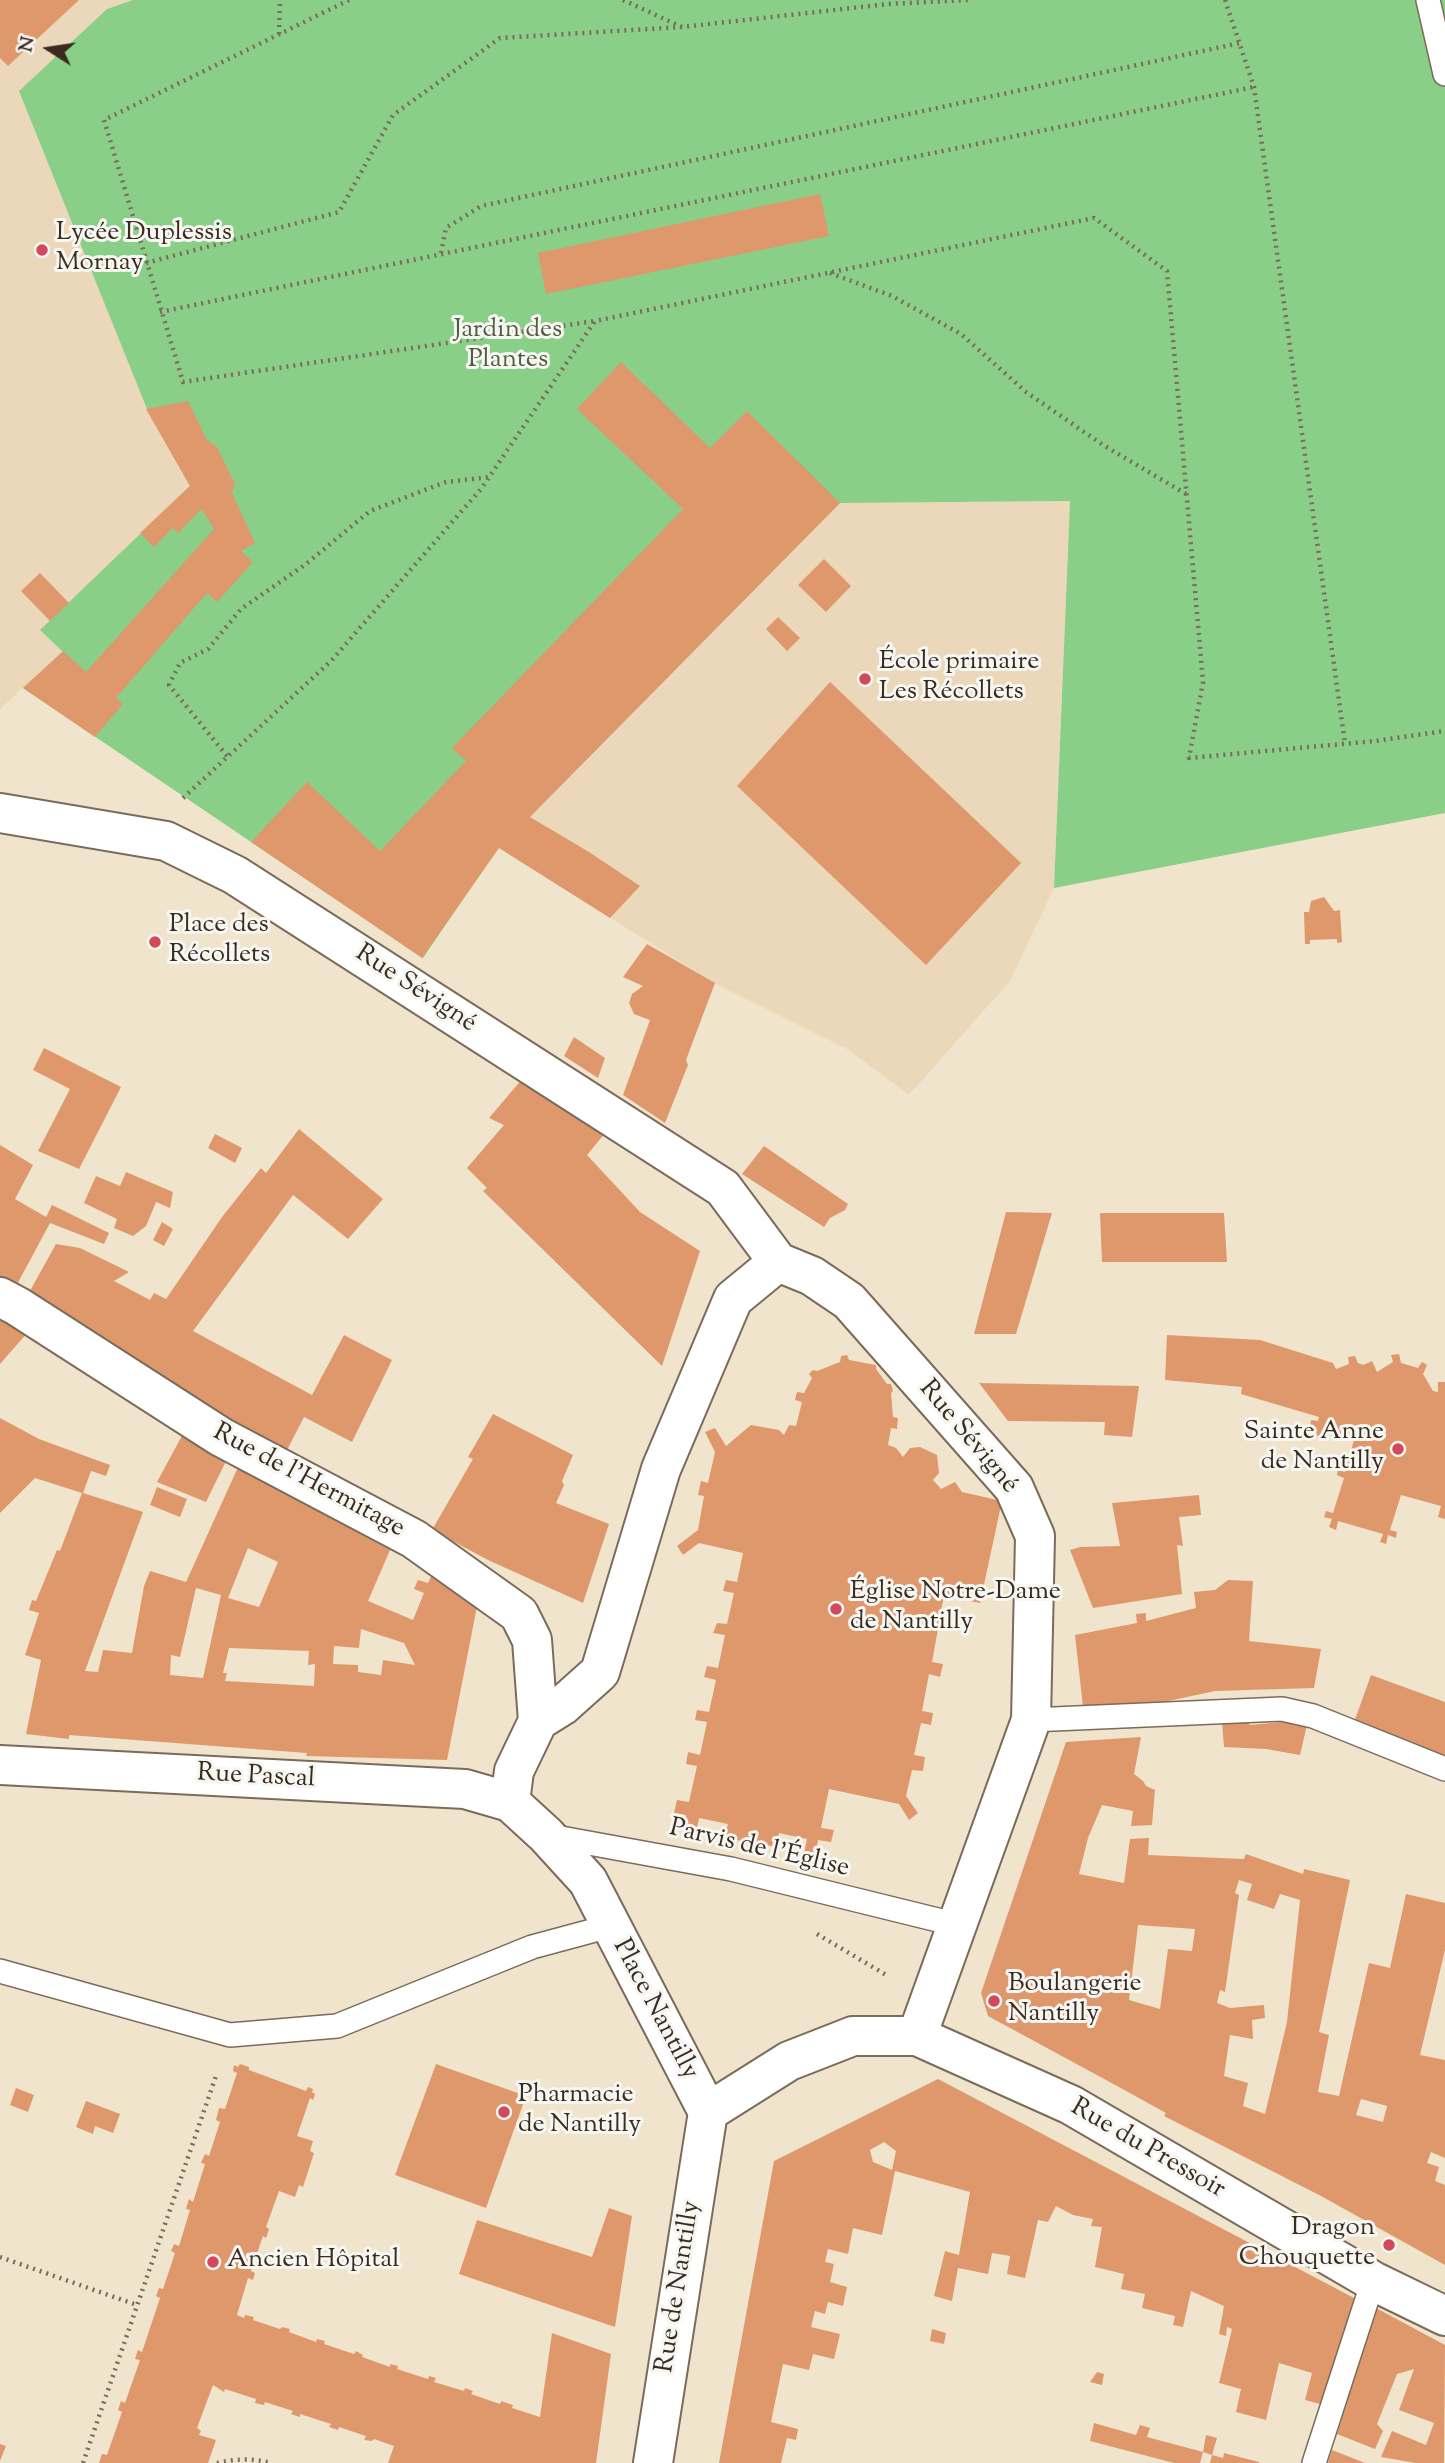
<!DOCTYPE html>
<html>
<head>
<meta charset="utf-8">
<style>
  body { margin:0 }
  #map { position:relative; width:1445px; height:2463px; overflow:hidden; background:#f0e5cc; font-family:"Sorts Mill Goudy",serif }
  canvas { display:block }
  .north { position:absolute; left:14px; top:14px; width:70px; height:70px; -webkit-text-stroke:5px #f6f6f2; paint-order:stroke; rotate:282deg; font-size:19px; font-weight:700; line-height:28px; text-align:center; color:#3b2a1e }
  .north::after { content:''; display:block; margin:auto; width:24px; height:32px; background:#3b2a1e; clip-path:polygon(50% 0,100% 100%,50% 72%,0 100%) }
</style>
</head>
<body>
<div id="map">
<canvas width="1445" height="2463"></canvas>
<div class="north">N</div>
</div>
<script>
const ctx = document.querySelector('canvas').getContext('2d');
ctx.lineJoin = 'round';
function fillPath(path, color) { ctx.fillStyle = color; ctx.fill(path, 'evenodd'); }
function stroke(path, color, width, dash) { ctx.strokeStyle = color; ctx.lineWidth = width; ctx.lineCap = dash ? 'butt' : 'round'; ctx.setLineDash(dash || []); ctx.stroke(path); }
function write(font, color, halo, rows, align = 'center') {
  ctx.font = font + ' "Sorts Mill Goudy",serif'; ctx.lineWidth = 6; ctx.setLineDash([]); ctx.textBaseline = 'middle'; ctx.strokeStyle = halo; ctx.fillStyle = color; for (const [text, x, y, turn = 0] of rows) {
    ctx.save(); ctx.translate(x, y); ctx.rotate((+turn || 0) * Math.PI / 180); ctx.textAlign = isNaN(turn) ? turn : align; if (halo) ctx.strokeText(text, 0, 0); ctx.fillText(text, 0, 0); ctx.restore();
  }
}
fillPath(new Path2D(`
  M0,0H133L107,9L190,486L41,630L63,651L0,709Z
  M1070,501L1054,888L1010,981L909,1095L847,1049L714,983L499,848L516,823L521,827L840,503Z`), '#ebd8ba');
fillPath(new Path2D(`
  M133,0H1445V813L1054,888L1070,501L840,503L520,827L515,823L423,958L23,688L63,652L40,630L190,486L147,409L19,91L107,9Z`), '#8acf88');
fillPath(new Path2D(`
  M0,0H79L8,66L0,58Z
  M820,194L829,236L546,294L538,253Z
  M621,362L710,448L747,411L840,503L530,817L589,852L640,886L610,918L499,848L422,958L251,842L307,782L380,851L466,761L452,748L683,509L577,409Z
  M188,401L207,440L217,447L235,484L232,493L255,543L241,551L253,562L217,602L207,593L116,698L123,704L95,737L23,688L63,651L86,672L214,529L202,509L178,533L173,528L154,547L140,533L190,486L146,409Z
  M824,559L851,586L826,612L798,585Z
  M40,573L69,603L50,621L21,591Z
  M778,617L800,638L787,651L766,629Z
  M830,682L1021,863L926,965L737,786Z
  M1324,897L1334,911L1340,910L1342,942L1337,943V939L1310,940V944H1305L1304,912H1309L1311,901Z
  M647,944L715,983L686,1060L688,1065L665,1123L623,1095L650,1020L634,1014L629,1003L632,994L643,986L623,977Z
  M574,1037L605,1058L598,1078L564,1056Z
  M44,1048L121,1087L79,1169L38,1151L70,1089L33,1070Z
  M523,1078L606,1132L587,1155L640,1212L700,1251L662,1366L483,1191L487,1188L467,1168L504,1125L489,1118Z
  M299,1129L383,1199L348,1239L293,1195L193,1331L312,1395L344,1335L392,1360L352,1442L304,1417L286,1452L222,1420L26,1298L56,1244L80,1248L129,1272L114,1281L150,1300L154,1293L166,1299L222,1217L261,1168L266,1173Z
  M215,1134L242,1148L235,1163L208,1148Z
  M0,1145L33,1165L15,1199L46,1217L52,1205L109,1233L104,1244L50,1223L14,1290L0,1281Z
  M764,1146L848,1204L845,1210L830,1218L824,1227L742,1174Z
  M126,1172L173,1192L170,1208L156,1202L146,1226L133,1236L114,1228L117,1219L84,1203L96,1176L120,1186Z
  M1006,1212L1052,1213L1016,1334H974Z
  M1100,1213H1224L1227,1262H1102Z
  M162,1222L173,1229L164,1246L153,1240Z
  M0,1314L28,1332L0,1364Z
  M1167,1335L1260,1340L1333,1363L1336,1369L1349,1364L1348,1357L1355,1356L1358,1363L1363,1365L1372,1361L1377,1372L1393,1362L1391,1355L1399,1354L1401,1363L1418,1368L1422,1362L1427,1365L1423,1374L1433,1391L1438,1392V1382H1445V1519L1438,1517L1441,1506L1401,1495L1390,1530L1397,1532L1396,1538L1388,1535L1386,1544L1380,1542L1383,1534L1338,1521L1336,1530L1329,1527L1332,1519L1324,1517L1326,1511L1333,1513L1344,1478L1337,1475L1338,1470L1345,1472L1354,1440L1322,1430L1321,1438L1315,1435L1316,1428L1310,1427L1311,1420L1318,1421L1319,1417L1241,1394L1242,1387L1165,1380Z
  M847,1355L849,1360L876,1365V1369L887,1384H891L893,1391L891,1393L893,1417L898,1418L897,1429L891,1428L888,1445L896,1448L903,1457L910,1448L920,1447L937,1455L939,1473L933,1480L941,1489L955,1482L962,1492L1002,1501L980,1603L944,1596L940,1616L950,1618L949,1630L938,1629L932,1662L943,1664L940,1677L929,1674L922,1711L933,1713L931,1725L921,1723L914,1755L925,1757L923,1771L912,1770L906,1796L918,1813L909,1820L899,1804L829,1789L821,1828L834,1830L831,1842L818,1840L815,1855L804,1853L807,1839L779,1833L777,1847L724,1838L728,1824L699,1818L696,1833L683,1829L686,1815L674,1813L677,1800L689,1802L697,1766L686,1764L688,1752L700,1755L707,1722L695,1720L697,1710L709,1712L716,1680L704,1677L707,1666L718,1668L725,1635L713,1633L717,1623L727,1624L734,1593L723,1591L726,1580L737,1582L743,1553L699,1543L683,1555L677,1546L698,1530L704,1496L698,1495L701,1481L708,1483L715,1452L705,1432L715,1428L726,1446L751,1425L779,1430L784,1435L789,1425L796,1426L802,1402L795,1400L797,1392L804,1393L812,1378L809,1374L813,1370L817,1371L840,1362L841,1356Z
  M979,1383L1139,1386L1132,1437L1104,1435L1105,1422L1008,1421Z
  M493,1414L573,1455L562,1481L564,1485L556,1503L609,1524L583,1603L488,1560L432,1530L473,1459L468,1457Z
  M0,1418L39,1439L110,1465L106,1476L91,1471L83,1493L143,1512L85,1671L98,1672L103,1650L132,1653L144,1586L150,1571L186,1582L239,1465L312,1508L390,1550L368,1601L413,1620L424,1593L414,1589L418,1580L428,1583L433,1572L479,1596L447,1760L306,1756L307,1753L69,1735V1739L26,1734L41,1660L25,1655L39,1613L29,1610L32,1600L36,1601L57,1550L60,1551L82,1493L35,1478L0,1513ZM248,1548L278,1562L259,1607L228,1598ZM196,1588L221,1595L203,1678L170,1675L171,1655L180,1657ZM361,1629L404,1643L415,1665L383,1660L381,1675L358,1672V1665L333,1664L334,1646L359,1648ZM229,1648L309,1651L308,1665L315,1664L314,1686L225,1681L227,1673H223Z
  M184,1432L228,1457L206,1502L157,1482Z
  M157,1487L187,1499L180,1517L150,1505Z
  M1199,1495L1201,1515L1179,1517L1183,1546L1177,1545L1182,1594L1093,1608L1070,1550L1080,1547L1120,1546L1112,1503Z
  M1228,1580L1253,1581L1249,1641L1321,1649L1314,1688L1215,1691L1159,1703L1083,1707L1075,1635L1137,1623L1136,1614L1146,1613V1621L1196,1608L1194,1592L1215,1590Z
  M1371,1675L1445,1702V1758L1353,1725Z
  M1247,1720L1250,1725L1282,1722L1307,1725L1300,1755L1266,1749L1224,1747L1222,1722Z
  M1141,1737L1134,1774L1143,1781L1146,1786L1155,1790L1152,1825L1131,1826L1133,1811L1102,1805L1088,1838L1079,1874L1124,1883L1130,1839L1149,1838L1148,1855L1244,1859L1246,1854L1303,1874L1304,1869L1350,1880L1319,2032L1329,2035L1318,2092L1339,2096L1369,1963L1390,1968L1406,1894L1445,1903V1950L1420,2055L1445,2060V2158L1431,2152L1427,2163L1439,2167L1435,2181L1445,2185V2265L1321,2196L1164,2116L1166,2113L1117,2086L988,2016L981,1993L1066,1742ZM1239,1880L1252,1884L1247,1900L1274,1909L1280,1894L1300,1900L1287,2022L1265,2114L1243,2106L1248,2083L1224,2076L1230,2035L1253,2039L1252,2020L1265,2018L1264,2005L1230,2008L1217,2003L1220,1990L1225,1992L1239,1895L1235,1893ZM1138,1925L1195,1929L1192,1951L1168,1949L1160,2009L1129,2000ZM1361,2099L1387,2106L1383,2122L1356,2115Z
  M240,2064L249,2067V2070L306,2091L308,2087L313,2089L312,2092L315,2094L313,2100L310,2098L297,2136L313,2141L310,2151L314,2153L303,2187L299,2185L295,2197L279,2191L266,2227L269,2229L266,2238L263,2236L251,2271L255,2273L253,2280L248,2278L237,2315L244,2318L245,2315L254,2317L253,2320L280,2329L282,2327L290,2329L289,2332L316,2342L317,2339L325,2341L324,2344L354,2354L356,2351L363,2355L362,2357L390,2367V2364L398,2366L397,2369L428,2379L429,2376L436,2378L434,2382L464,2391L465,2388L473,2391L471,2394L500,2404L501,2401L513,2405L512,2408L540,2417L552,2333L611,2354L596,2463H388L394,2446L374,2439L372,2441L364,2440L366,2436L339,2427L338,2430L329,2427L331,2424L300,2414V2417L291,2414L293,2411L265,2402L264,2405L255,2403L256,2399L225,2389L224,2392L213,2385L197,2428L201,2431L199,2435L216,2440L208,2463H99L102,2454L107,2455L122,2412L118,2410L121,2401L125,2403L140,2360L135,2359L138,2350L142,2352L160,2298L156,2296L159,2288L163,2289L175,2253L171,2251L174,2244L179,2246L190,2210L186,2209L189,2199L193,2202L205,2164L201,2163L205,2154L209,2156L220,2122L216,2120L219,2108L225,2109L237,2073L233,2071L234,2065L238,2067Z
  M436,2064L526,2096L486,2208L395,2175Z
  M938,2079L1356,2299L1324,2405L1305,2400L1312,2373L1279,2363L1266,2420L1236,2412L1241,2389L1219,2383L1232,2329L1227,2327L1226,2336L1219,2334L1224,2306L1191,2291L1183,2327L1173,2325L1175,2316L1142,2308L1145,2294L1121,2289L1124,2274L1095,2267L1102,2227L1091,2226L1093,2219L1073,2215L1056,2206L1048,2222L1038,2220L1025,2278L1007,2274L1010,2256L992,2253L988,2274L958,2268L952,2301L934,2296L945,2251L959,2255L970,2192L895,2171L882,2235L853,2228L848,2254L828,2249L825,2262L834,2264L830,2282L847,2287L843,2306L828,2302L825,2314L815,2311L811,2327L840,2334L834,2359L813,2354L809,2370L783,2364L771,2422L798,2429L796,2440L787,2438L781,2463H719L774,2161ZM884,2142L896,2151L892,2170L873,2162L870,2150Z
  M16,2088L34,2095L28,2112L10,2105Z
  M86,2101L120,2114L113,2133L95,2126L93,2134L76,2127Z
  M609,2208L632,2216L615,2327L459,2274L477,2220L592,2257Z
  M1376,2308L1445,2345L1444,2463H1415L1381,2457L1392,2431L1426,2445L1434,2423L1399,2410L1414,2369L1397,2374L1377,2424L1383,2431L1375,2449L1337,2434Z
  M932,2329L946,2333L944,2344L930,2341Z
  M1097,2372L1104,2374L1102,2385L1090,2382Z
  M1094,2423L1136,2435L1140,2425L1150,2428L1147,2437L1203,2452L1206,2435L1217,2438L1212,2455L1203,2452L1200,2463H1174L1090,2441Z
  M0,2444L6,2446L0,2461Z
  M1332,2450L1365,2463H1328Z
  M1224,2453L1259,2462V2463H1210L1212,2455L1223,2458Z`), '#de986c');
const service = new Path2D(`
  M1428,0L1445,74
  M1031,1720L1282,1709L1313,1716L1445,1769
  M550,1836L731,1869L958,1925
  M0,1971L230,2035L337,2026L532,1947L610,1926
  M1314,2463L1373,2281`);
const minor = new Path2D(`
  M0,813L166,841L235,875L723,1188L778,1262L812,1276L849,1301L1014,1488L1035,1536L1031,1720L917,2036
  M0,1297L17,1306L221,1437L414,1539L519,1614L532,1640L538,1721L514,1771L510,1802
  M538,1721L562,1706L600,1672L661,1469L733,1299L778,1262
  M0,1765L465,1789L510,1802L546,1835L588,1881L708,2112
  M708,2112L789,2061L853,2036H917L1071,2105L1373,2281L1445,2316
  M653,2463L708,2112`);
stroke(service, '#7a6b5b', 26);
stroke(minor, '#7a6b5b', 42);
stroke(new Path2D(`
  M349,0L104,120L183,382L595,321
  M623,0L682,27L888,4L968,0
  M1225,0L1254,87L1345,744
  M279,34L280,0
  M441,253L446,228L481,206L1240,43
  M146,263L339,212L393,115L500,38L682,27
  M830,273L892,296L961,334L1026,392L1103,445L1186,494
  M160,312L1254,87
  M227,756L169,685L180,663L208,649L241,609L306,564L370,511L446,482L490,477
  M183,798L331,661L481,489L595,321L1094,218L1167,271L1203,682L1189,758L1375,741L1445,731
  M817,1934L888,1976
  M0,2257L137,2305
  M83,2463L217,2073
  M217,2463C235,2459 253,2458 271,2463`), '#7a6b5b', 4.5, [2, 5]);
stroke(service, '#fff', 23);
stroke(minor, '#fff', 38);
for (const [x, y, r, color] of [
  [42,250,7,"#d1495b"],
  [865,679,7,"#d1495b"],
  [155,942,7,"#d1495b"],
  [1398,1449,7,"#d1495b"],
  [836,1609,7,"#d1495b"],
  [994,2001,7,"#d1495b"],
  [504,2112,7,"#d1495b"],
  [1389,2245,7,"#d1495b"],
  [213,2262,7,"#d1495b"]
]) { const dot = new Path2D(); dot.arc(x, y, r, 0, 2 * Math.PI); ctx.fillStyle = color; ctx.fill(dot); stroke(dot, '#f6f6f2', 2.5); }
write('26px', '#3b2a1e', '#f6f6f2', [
  ["Lycée Duplessis",56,235],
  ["Mornay",56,265],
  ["École primaire",879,664],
  ["Les Récollets",879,694],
  ["Place des",169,927],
  ["Récollets",169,957],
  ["Sainte Anne",1384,1434,"right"],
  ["de Nantilly",1384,1464,"right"],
  ["Église Notre-Dame",850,1594],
  ["de Nantilly",850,1624],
  ["Boulangerie",1008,1986],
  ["Nantilly",1008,2016],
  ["Pharmacie",518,2097],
  ["de Nantilly",518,2127],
  ["Dragon",1375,2230,"right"],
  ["Chouquette",1375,2260,"right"],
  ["Ancien Hôpital",227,2262]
], 'left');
write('26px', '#535c3e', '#f6f6f2', [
  ["Jardin des",508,332],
  ["Plantes",508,362]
]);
write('26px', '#3b2a1e', '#f6f6f2', [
  ["Rue Sévigné",415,990,33],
  ["Rue Sévigné",967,1438,50],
  ["Rue de l'Hermitage",308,1482,28],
  ["Rue Pascal",256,1778,3],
  ["Parvis de l'Église",759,1850,13],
  ["Place Nantilly",654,2010,62],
  ["Rue du Pressoir",1147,2150,30],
  ["Rue de Nantilly",680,2287,-81]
]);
</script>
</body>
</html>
